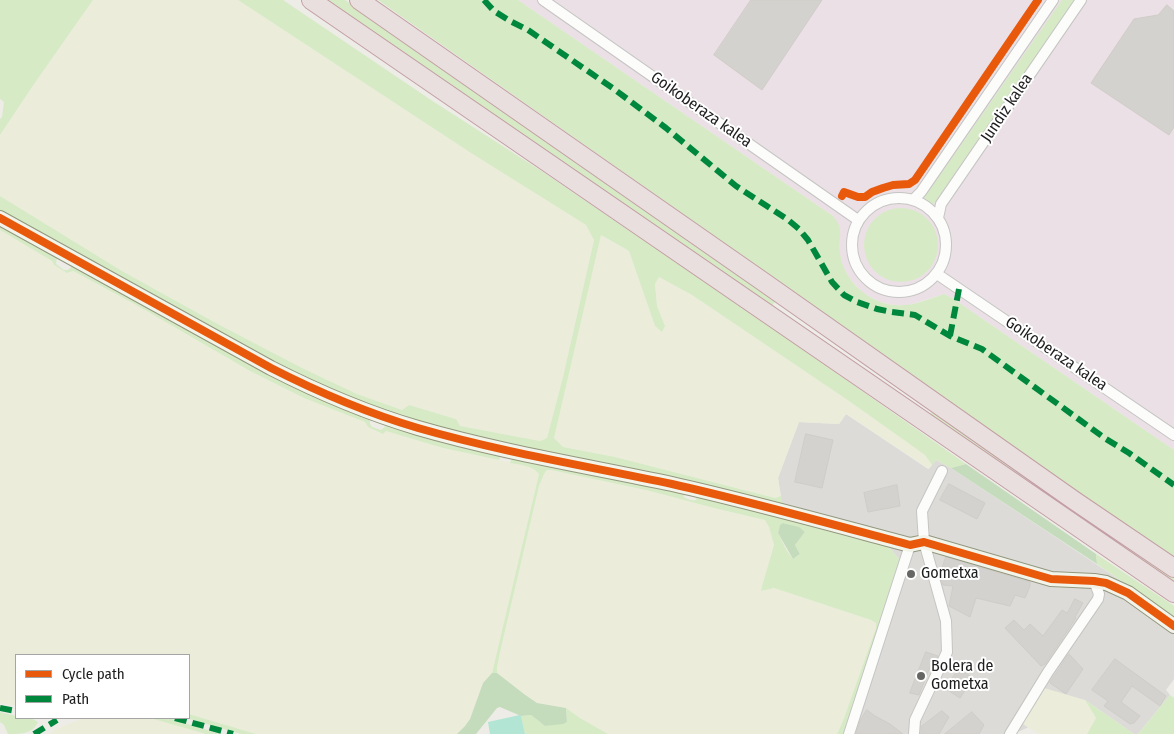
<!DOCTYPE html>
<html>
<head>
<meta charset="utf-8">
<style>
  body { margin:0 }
  #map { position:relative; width:1174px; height:734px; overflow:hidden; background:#edece7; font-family:"Fira Sans Condensed",sans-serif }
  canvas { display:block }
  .legend { position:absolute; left:15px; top:654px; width:175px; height:65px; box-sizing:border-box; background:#fff; border:1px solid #a5a5a5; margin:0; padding:6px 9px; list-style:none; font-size:15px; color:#1e1e1e }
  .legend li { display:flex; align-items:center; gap:10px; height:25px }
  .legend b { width:25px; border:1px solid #a5a5a5 }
</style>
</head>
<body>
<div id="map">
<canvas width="1174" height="734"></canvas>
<ul class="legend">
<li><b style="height:6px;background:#e8590c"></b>Cycle path</li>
<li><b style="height:6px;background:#00873e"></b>Path</li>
</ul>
</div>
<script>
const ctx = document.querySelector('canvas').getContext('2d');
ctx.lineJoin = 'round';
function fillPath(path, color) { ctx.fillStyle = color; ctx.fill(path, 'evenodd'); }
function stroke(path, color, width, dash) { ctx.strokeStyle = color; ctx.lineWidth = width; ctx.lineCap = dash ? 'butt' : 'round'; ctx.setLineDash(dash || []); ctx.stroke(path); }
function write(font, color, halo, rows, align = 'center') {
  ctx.font = font + ' "Fira Sans Condensed",sans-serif'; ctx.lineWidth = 4; ctx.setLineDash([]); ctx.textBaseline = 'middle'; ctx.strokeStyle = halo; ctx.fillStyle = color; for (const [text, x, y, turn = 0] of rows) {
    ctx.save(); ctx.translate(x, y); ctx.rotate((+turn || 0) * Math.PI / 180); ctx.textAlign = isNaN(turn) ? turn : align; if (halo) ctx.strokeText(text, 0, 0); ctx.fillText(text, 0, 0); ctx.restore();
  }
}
fillPath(new Path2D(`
  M846,414L928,469L936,460L951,468L1108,572L1174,618V679L1166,690L1170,695L1138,734H1134L1085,700L1014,734H843L893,589L899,559L887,545L783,517L778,478L799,422L839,424Z`), '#dcdbd8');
fillPath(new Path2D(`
  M518,0H1174V450L952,298L944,294L909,305H895L880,302L863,293L850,279L843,267L839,252L840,232L833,216Z`), '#ebe0e5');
fillPath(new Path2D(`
  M93,0H238L471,153L586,225L594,239L563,377L547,438L540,441L460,426L456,419L409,405L402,410L357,394L302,368L214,322L122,271L0,196V135L32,87Z
  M0,230L52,261L54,265L67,273L72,271L138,306L250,371L304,398L366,422L368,427L382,434L386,431L443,448L531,467L536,469L539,474L492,673L483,683L470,719L465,726L457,734H256L189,714V655H16V706L0,703Z
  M600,235L629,251L655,326L661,331L665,326L657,306L655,283L659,277L692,295L849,401L925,455L932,465L929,469L846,414L839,424L799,422L778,478L781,496L775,498L615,457L563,447L554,438Z
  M547,470H551L646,490L714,508L765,520L769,527L774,545L762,586L761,591L774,588L871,620L876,623V628L843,721L837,734H608L580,718L566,708L538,703L524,694L497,673V667L501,648L539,486L544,474Z
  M1044,688L1085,700L1096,718L1087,734H1039L1021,723Z
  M84,718H150L206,734H49L54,730Z`), '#ebedda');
fillPath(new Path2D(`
  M0,0H93L32,87L0,135V119L2,117L4,102L0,99Z
  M238,0H283L431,100L543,172L768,325L966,464L951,468L936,460L932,465L925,455L849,401L692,295L659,277L655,284L657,306L665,326L662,332L655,326L629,251L601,235L554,438L563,447L615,457L775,498L781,496L783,505L437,427L387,411L348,397L255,353L0,211V196L122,271L214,322L302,368L357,394L402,410L409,405L456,419L460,426L540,441L547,438L563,377L594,240L586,225L471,153Z
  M323,0H345L554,143L776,301L771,307Z
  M378,0H518L833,216C845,230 838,238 840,253C843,280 868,303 895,305C911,307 929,299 944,294L952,298L1174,450V558L1137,533Z
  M1062,0H1075L933,205L924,198Z
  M864 245a37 37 0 1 1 74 0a37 37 0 1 1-74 0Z
  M0,224L57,257L56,264L64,270H68L73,265L369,417L370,420V424L372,427L381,430L388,424L501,455L499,460L443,448L386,431L383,434L368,427L365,422L304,398L250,371L138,306L73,271L67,273L54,265L52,261L0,230Z
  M934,411L1174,579V584L928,415Z
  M513,456L684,493V497C687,499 691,501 696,500L697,496L783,517L887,545L899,559L898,574L843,734H837L843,721L876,628V623L871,620L774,588L761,591L762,586L774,545L769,527L765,520L714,508L646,490L551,470H547L544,474L539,486L501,648L497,667V673H492L539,474C532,465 520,465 510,463ZM783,523L791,525L805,532L795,545L800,554L793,559L787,551L778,533L780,526Z
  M1096,554L1174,606V618L1097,564Z
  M1170,695L1174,698V734H1138Z
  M1085,700L1134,734H1087L1096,718Z
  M566,708L580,718L608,734H525L521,716L531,715L545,726L567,722Z
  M0,712L16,716V718C24,718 32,717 38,722C33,734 21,734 8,734L4,725L0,722Z
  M189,714L256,734H241L186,718H189Z
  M150,718H169L220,734H206Z`), '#d6ebc5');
fillPath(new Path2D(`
  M966,464L1096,554L1097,564L951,468Z
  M783,523L799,527L805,532L795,545L800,554L793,559L778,533L780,525Z
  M492,673H497L524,694L537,703L566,708L567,722L563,724L545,726L531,715L521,716L500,707L497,708L476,734H457L465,726L470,719L483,683Z`), '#c5dcbc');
fillPath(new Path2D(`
  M520,715L521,716L525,734H490L488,722Z`), '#b2e5d4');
const building = new Path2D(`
  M751,0H822L762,90L714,55Z
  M1167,5L1174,11V127L1169,135L1091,83L1134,19L1158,15Z
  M806,434L833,440L822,488L795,482Z
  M949,484L985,503L977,519L940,500Z
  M897,485L900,506L868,512L864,493Z
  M946,557L1030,582V586L1025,598L1015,595L1010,606L976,598L970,617L949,606L953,586L943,585L940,575Z
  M1075,599L1083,603L1075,617L1076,618L1045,664L1041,666L1005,628L1014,620L1024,630L1030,624L1043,636L1062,610L1067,613Z
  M926,652L938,656L932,667H930L919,695L910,693Z
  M1069,654L1083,669L1066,694L1050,683Z
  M1115,659L1166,696L1160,706L1132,686L1121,702L1140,716L1134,723L1130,724L1104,706L1108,701L1092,690Z
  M959,668L973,678L960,698L946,689Z
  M867,710L875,716L890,724L903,734H856L860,721Z
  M942,711L949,717L939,734H921V727Z
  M972,712L984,725L979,734H945Z`);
fillPath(building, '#d4d2ce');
stroke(building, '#d0cdc8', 1);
const street = new Path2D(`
  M543,0L858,220
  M852 245a47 47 0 1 1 94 0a47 47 0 1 1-94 0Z
  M913,200L921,192L1053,0
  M938,218L941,204L1081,0
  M937,274L1174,435
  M849,734L910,545
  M914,734L915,720L947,652L946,621L924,542L922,511L942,471
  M1010,734L1048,672L1098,599L1099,594L1094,581`);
const secondary = new Path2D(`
  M0,218L271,368C318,392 367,413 418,428C501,452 587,466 672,484C752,502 831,524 910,545L924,542L1051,579L1094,581L1106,583L1128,593L1174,626`);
const highway = new Path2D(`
  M311,0L1174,593
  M359,0L765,283L1075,501L1174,568`);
stroke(street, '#c5c5c3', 12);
stroke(secondary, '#93977e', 16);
stroke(highway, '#c39ea5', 20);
stroke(street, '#fcfcfb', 10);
stroke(secondary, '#f2f4ea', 14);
stroke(highway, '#eadfdf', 18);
stroke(new Path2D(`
  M484,0L494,11L510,21L528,30L614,89L666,128L736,186L787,219L799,229L808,240L832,282L844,295L857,302L877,309L892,312L915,315L950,336L982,349L1106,439L1129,453L1174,485
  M950,336L959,289
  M0,708L16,711
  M175,718L233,734
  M34,734L57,720`), '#00873e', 6, [12, 6]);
stroke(new Path2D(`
  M842,196L844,192L858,197H865L872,192L883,188L893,185L909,184L915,180L1038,0
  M0,218L271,368C318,392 367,413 418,428C501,452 587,466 672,484C752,502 831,524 910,545L924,542L1051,579L1094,581L1106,583L1128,593L1174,626`), '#e8590c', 8);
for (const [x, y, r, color] of [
  [911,574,5,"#666664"],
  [921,676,5,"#666664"]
]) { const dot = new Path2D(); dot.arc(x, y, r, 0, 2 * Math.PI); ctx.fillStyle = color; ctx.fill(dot); stroke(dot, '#fff', 2); }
write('16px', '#1e1e1e', '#fff', [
  ["Jundiz kalea",1007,108,-56],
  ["Goikoberaza kalea",701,110,35],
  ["Goikoberaza kalea",1056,354,34]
]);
write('16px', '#1e1e1e', '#fff', [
  ["Gometxa",921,574],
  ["Bolera de",931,667],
  ["Gometxa",931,685]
], 'left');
</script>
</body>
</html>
